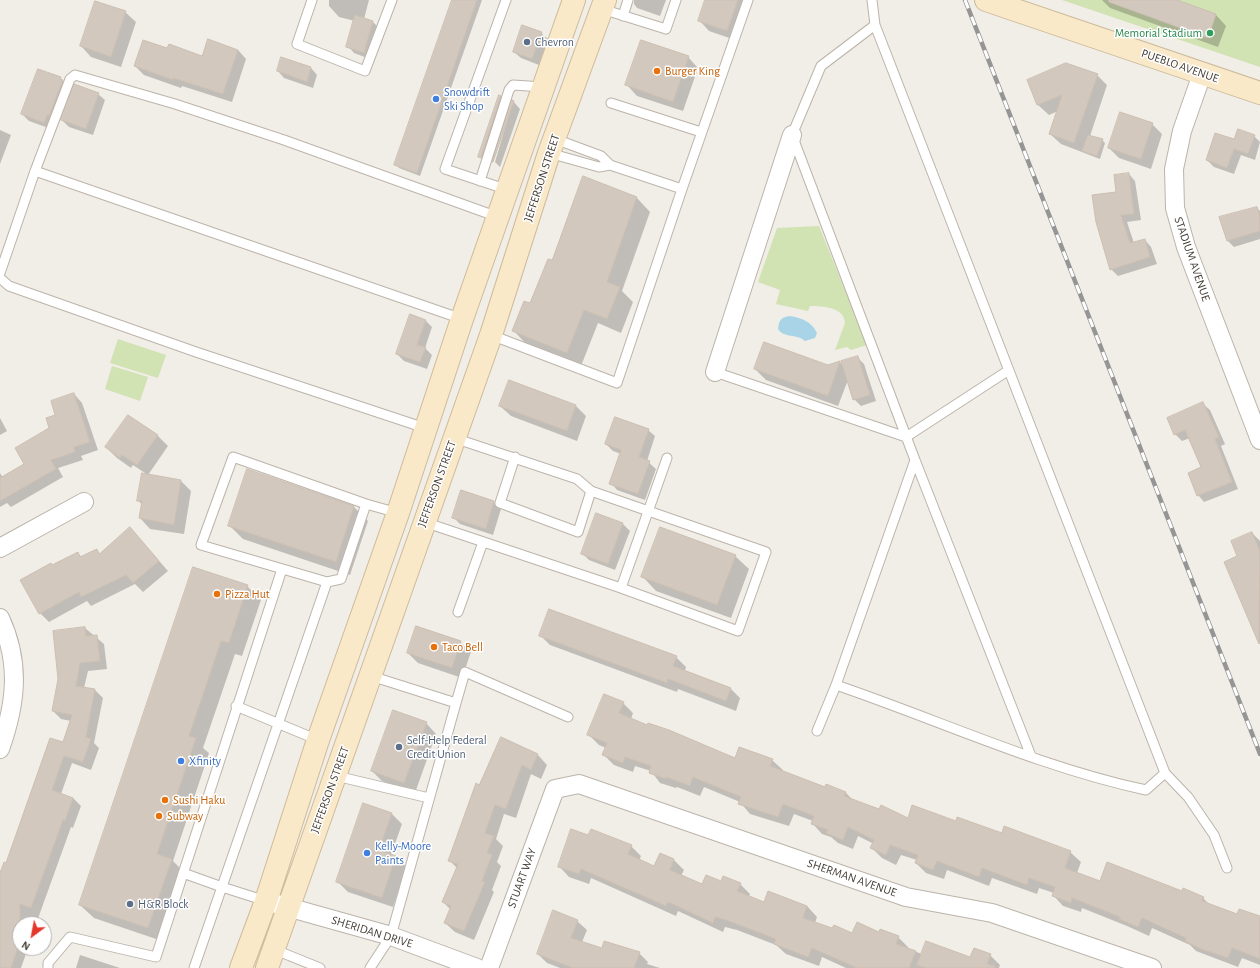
<!DOCTYPE html>
<html>
<head>
<meta charset="utf-8">
<style>
  body { margin:0 }
  #map { position:relative; width:1260px; height:968px; overflow:hidden; background:#f1ede7; font-family:"Alegreya Sans",sans-serif }
  canvas { display:block }
  .north { position:absolute; left:12px; top:916px; width:40px; height:40px; box-sizing:border-box; background:#fff; border:1px solid #b4b1af; border-radius:50%; rotate:212deg; font-size:11px; font-weight:700; line-height:16px; text-align:center; color:#443d36 }
  .north::after { content:''; display:block; margin:auto; width:14px; height:18px; background:#e4362b; clip-path:polygon(50% 0,100% 100%,50% 72%,0 100%) }
</style>
</head>
<body>
<div id="map">
<canvas width="1260" height="968"></canvas>
<div class="north">N</div>
</div>
<script>
const ctx = document.querySelector('canvas').getContext('2d');
ctx.lineJoin = 'round';
function fillPath(path, color) { ctx.fillStyle = color; ctx.fill(path, 'evenodd'); }
function stroke(path, color, width, dash) { ctx.strokeStyle = color; ctx.lineWidth = width; ctx.lineCap = dash ? 'butt' : 'round'; ctx.setLineDash(dash || []); ctx.stroke(path); }
function write(font, color, halo, rows, align = 'center') {
  ctx.font = font + ' "Alegreya Sans",sans-serif'; ctx.lineWidth = 3; ctx.setLineDash([]); ctx.textBaseline = 'middle'; ctx.strokeStyle = halo; ctx.fillStyle = color; for (const [text, x, y, turn = 0] of rows) {
    ctx.save(); ctx.translate(x, y); ctx.rotate((+turn || 0) * Math.PI / 180); ctx.textAlign = isNaN(turn) ? turn : align; if (halo) ctx.strokeText(text, 0, 0); ctx.fillText(text, 0, 0); ctx.restore();
  }
}
fillPath(new Path2D(`
  M1062,0H1260V67Z
  M819,226L867,345L851,350L847,347L835,350L845,323C844,307 823,306 810,306L808,311L776,304L780,290L758,282L777,228Z
  M118,339L166,355L158,378L110,363Z
  M112,366L148,377L140,401L105,389Z`), '#d1e2b3');
fillPath(new Path2D(`
  M790,316C802,318 812,322 817,333L815,338L805,341C796,333 785,339 778,329C779,320 781,317 790,316Z`), '#a9d4e8');
fillPath(new Path2D(`
  M329,0H369L364,19L373,22L379,28L370,59L354,53L348,46L355,21L339,17L329,6Z
  M453,0H482L420,176L399,168L396,164Z
  M634,0H666L660,16L637,8L634,4Z
  M706,0H752L738,41L709,31L699,20Z
  M1102,0H1174L1216,15L1226,26L1218,47L1110,8Z
  M125,12L136,22L121,67L91,57L81,46Z
  M541,33L548,39L539,65L521,58L514,52Z
  M168,50L203,57L238,50L246,59L232,102L182,86L181,88L144,75L135,66Z
  M688,57L698,68L683,111L637,96L627,85Z
  M311,68L317,75L313,88L284,78L278,71Z
  M38,70L60,78L67,85L51,129L29,121L22,114Z
  M1097,75L1107,85L1090,136L1102,140L1105,143L1100,159L1061,144L1050,134L1058,111L1049,115L1038,105L1028,80Z
  M98,94L105,100L93,135L69,127L62,120Z
  M500,97L507,104L486,163L480,156Z
  M513,101L520,109L500,167L495,162Z
  M1152,124L1162,134L1151,169L1119,158L1109,148Z
  M0,130L11,135L0,164Z
  M1254,136L1260,142L1255,160L1241,155L1234,174L1214,167L1207,160L1235,141Z
  M1129,174L1135,181L1141,220L1127,222L1134,243L1145,240L1151,247L1157,264L1118,276L1111,269L1117,193Z
  M637,198L650,212L622,291L633,302L621,333L598,323L581,366L527,345L514,331L531,304L553,262Z
  M1257,208L1260,211V239L1234,247L1227,240Z
  M425,320L432,327L425,348L432,355L427,369L404,361L397,354Z
  M857,357L864,364L876,401L861,406L854,399L848,380L838,406L766,380L755,369L827,366L840,362L843,366Z
  M74,394L82,403L98,450L81,456L83,460L58,468L63,477L11,507L7,503L0,507V473L3,478L26,464Z
  M1203,404L1210,410L1225,444L1221,446L1238,489L1204,502L1198,495L1203,468L1190,438L1182,441L1175,434Z
  M500,406H576L586,416L577,441L511,416Z
  M128,416L158,436L168,446L148,475L133,465L131,468L117,458L106,447Z
  M0,418L7,431L0,435Z
  M648,430L655,436L647,461L656,469L645,500L617,490L611,483L621,454L613,451L606,444Z
  M247,470L354,507L368,521L350,575L243,539L229,525Z
  M142,474L181,481L191,491L184,534L150,529L140,518L142,505L138,500Z
  M462,491L494,502L501,509L493,535L460,524L453,517Z
  M597,514L623,524L630,531L615,570L589,560L582,553Z
  M1252,533L1260,541V644L1247,610L1239,557Z
  M139,538L168,571L143,592L135,584L91,606L87,601L49,622L40,613L78,554L82,557L96,550L100,554Z
  M735,556L749,569L731,618L656,591L643,577Z
  M247,586L261,600L242,656L235,654L203,748L209,753L173,861L185,873L162,941L94,918L80,905Z
  M85,628L104,644L107,669L88,671L84,688L95,690L103,698L94,743L99,748L91,770L72,763L61,794L73,798L81,806L73,828L71,827L36,924H20V948H28L21,968H0V876L63,743L71,721L61,719L53,711Z
  M540,635L676,657L686,667L685,671L730,688L740,698L736,711L678,689L677,692L550,645Z
  M460,642L471,652L462,678L418,663L408,653Z
  M623,703L633,713L631,719L736,759L772,760L783,770L782,772L825,788L845,792L853,800L908,819L956,822L1070,852L1081,862L1077,873L1101,882L1182,892L1203,898L1210,905L1238,915L1260,917V965L1242,958L1238,967L1196,951L1190,945L1152,928L1149,936L1127,926L1082,908L1081,912L1063,906L1053,895L1054,893L1039,888L1037,894L992,878L989,886L947,870L944,879L926,873L916,863L917,860L901,855L896,865L882,858L872,848L874,844L858,836L853,849L838,843L831,837L822,834L812,823L813,821L794,814L789,826L750,814L740,802L704,787L700,796L677,787L676,788L660,783L651,771L635,766L633,772L614,765L604,755L606,748L599,745L589,735Z
  M426,723L436,734L415,793L382,781L372,771Z
  M538,755L547,765L541,779L531,774L516,818L504,814L496,839L503,846L497,862L501,866L492,890L494,892L474,940L455,932L445,923L451,910L443,902L457,868L449,860L480,786Z
  M392,814L402,824L391,855L396,857L406,867L393,907L348,892L337,881Z
  M589,836L631,846L641,856L639,861L655,867L660,854L674,860L684,870L681,876L703,885L722,883L740,884L750,894L749,897L764,903L807,906L817,917L815,923L853,935L880,933L898,937L908,947V949L922,954L970,958L990,955L1000,965L999,968H846L822,957L819,966L786,954L776,945L737,930L725,927L723,932L678,911L676,916L591,878L589,884L569,877L559,866Z
  M577,921L587,930L582,942L603,949L639,953L648,962L647,964L660,968H560L547,963L538,954Z
  M80,955L120,968H76Z`), '#0003');
const building = new Path2D(`
  M452,0H477L417,173L394,165Z
  M705,0H738L727,31L698,21Z
  M1109,0H1177L1216,14L1208,38L1109,2Z
  M95,1L126,11L111,57L80,46Z
  M355,15L373,21L364,53L346,47Z
  M522,25L542,32L532,59L513,52Z
  M208,39L238,50L223,94L173,78V80L134,66L143,40L167,48L169,44L202,56Z
  M641,40L689,56L673,102L625,85Z
  M281,57L311,67L307,82L277,71Z
  M1066,63L1098,74L1074,143L1049,134L1062,95L1037,105L1027,80Z
  M38,69L61,77L60,79L63,80L49,116L47,115L44,123L21,114Z
  M74,84L99,93L86,129L61,120Z
  M499,95L501,96L481,158L478,157Z
  M512,100L514,101L493,162H492Z
  M1120,112L1153,123L1141,159L1108,148Z
  M1238,129L1255,135L1248,154L1234,149L1227,168L1206,160L1215,133L1234,139Z
  M1088,135L1103,139L1097,156L1082,151Z
  M1129,173L1134,214L1121,215L1130,243L1145,239L1150,257L1110,270L1096,222L1092,195L1116,192L1114,175Z
  M583,176L637,197L607,282L620,287L607,319L584,310L567,353L512,331L524,301L530,303L548,259L552,260Z
  M1257,207L1260,216V231L1227,241L1219,217Z
  M410,314L426,320L417,345L426,347L420,362L396,354Z
  M764,342L828,365L840,361L828,396L754,369Z
  M858,356L870,395L853,400L841,361Z
  M509,380L576,405L567,431L499,406Z
  M74,393L90,442L74,447L75,452L51,460L56,469L0,501V478L24,464L15,448L49,428L46,418L55,415L51,401Z
  M1203,402L1219,437L1215,439L1232,482L1197,496L1188,473L1201,467L1185,430L1174,435L1167,418Z
  M128,415L158,435L137,465L122,455L120,458L105,447Z
  M615,417L649,429L639,457L650,461L638,494L609,484L621,450L605,444Z
  M247,469L354,506L336,562L228,526Z
  M142,473L181,480L174,525L139,518L142,501H137Z
  M461,490L494,501L486,529L452,518Z
  M596,513L623,523L608,564L581,554Z
  M130,527L159,561L133,583L126,575L81,597L79,592L39,614L20,580L51,563L52,565L78,552L80,557L97,549L99,554Z
  M660,527L736,555L717,605L641,577Z
  M1252,532L1260,551L1259,644L1224,562L1237,556L1231,541Z
  M193,567L248,585L229,643L221,641L189,736L196,738L157,854L172,859L148,928L79,905Z
  M549,609L677,656L673,666L731,688L726,701L668,679L667,683L539,636Z
  M416,626L461,641L452,668L407,653Z
  M85,627L86,636L97,635L100,661L80,663L76,686L95,689L86,737L91,739L83,762L64,756L52,790L73,798L65,821L63,820L31,908L20,904V942L11,968H0V873L4,862L6,863L50,738L63,742L72,715L52,711L58,679L53,631Z
  M604,694L624,702L619,713L647,725L648,723L669,730L735,758L739,747L773,759L770,766L825,787L826,784L846,792L844,796L879,809L881,805L908,818L912,805L956,821L957,817L1002,833L1004,826L1071,851L1065,868L1100,881L1107,862L1182,891L1183,888L1204,897L1202,901L1237,914L1239,909L1260,916V959L1232,948L1228,958L1201,949L1185,941L1186,938L1142,918L1138,927L1119,919L1120,917L1072,898L1071,903L1052,896L1055,887L1029,878L1027,885L982,868L979,877L937,861L933,870L915,863L918,855L890,845L886,855L870,848L874,840L848,827L843,840L826,833L828,830L811,824L814,816L783,804L778,817L738,804L741,797L693,777L690,786L666,777V779L649,773L651,766L625,757L623,763L602,755L607,743L587,735Z
  M393,710L427,722L404,783L371,771Z
  M501,737L538,754L531,770L522,765L506,809L495,805L485,833L494,836L487,853L492,855L482,881L485,882L464,931L444,923L451,906L442,902L458,864L448,861L476,783L479,785Z
  M363,803L392,813L379,850L396,856L382,898L336,882Z
  M571,829L588,835L591,829L632,845L628,854L654,866L660,853L674,859L670,870L702,884L706,875L721,881L723,876L741,883L737,891L764,902L768,891L807,906L803,918L832,928L834,925L852,933L857,922L879,932L880,929L899,936L896,944L916,951L909,968H857L812,948L808,957L774,944L776,939L726,920L715,917L713,923L668,902L666,906L581,869L579,874L558,867Z
  M553,910L578,920L571,938L602,948L604,941L640,952L634,968H573L537,954Z
  M926,941L970,957L974,948L991,954L987,964L995,966V968H926L917,965Z`);
fillPath(building, '#d2c8bd');
stroke(building, '#ccbfb1', 1);
const lane = new Path2D(`
  M312,0L297,44L365,71L392,0
  M506,0L445,169L508,190
  M872,0L875,25L1165,773L1146,790C1039,767 939,720 836,685L915,460L792,135L821,66L875,25
  M602,9L666,29L676,0
  M623,16L628,0
  M611,103L701,132
  M549,153L599,167L610,165L601,156L555,139
  M610,165L682,189
  M35,171L462,319
  M480,181L509,90L513,85L543,87
  M0,273L35,171L70,79L75,75L175,104L284,140L498,217
  M0,278L9,286L196,352L425,428
  M491,335L617,383L682,189L748,0
  M715,372L906,437L1009,370
  M454,438L577,479L591,491
  M233,457L366,504L341,579L327,582L201,545Z
  M515,457L500,503L578,532L591,491L766,552L738,631L621,588
  M915,460L1031,756
  M366,504L398,513
  M424,522L621,588L667,458
  M458,612L483,542
  M456,703L465,672L568,717
  M236,706L318,740
  M817,731L836,685
  M1165,773L1188,797L1214,835L1227,868
  M336,776L429,798
  M183,873L222,887L266,901
  M273,949L320,968
  M48,968V963L70,937L156,957L282,569
  M194,968L327,582
  M370,968L391,936L456,703L371,676`);
const street = new Path2D(`
  M1202,74L1182,131L1174,169L1175,208L1186,247L1260,440
  M715,372L792,135
  M0,548L84,502
  M0,618C21,663 16,704 0,749
  M266,901L391,936L477,968
  M489,968L555,789L579,784L906,897L992,913L1152,968`);
const secondary = new Path2D(`
  M986,0L1260,93
  M241,968L266,901L318,740L398,513L462,319L574,0
  M267,968L491,335L549,153L605,0`);
stroke(lane, '#bcb4aa', 11);
stroke(street, '#bcb4aa', 20);
stroke(secondary, '#cdbb9a', 24);
stroke(lane, '#fff', 9);
stroke(street, '#fff', 18);
stroke(secondary, '#f9e9c9', 22);
const rail = new Path2D(`
  M965,0L1260,754`);
stroke(rail, '#959595', 4.5);
stroke(rail, '#fff', 3, [9]);
for (const [x, y, r, color] of [
  [1210,33,4,"#2e9e5b"],
  [527,42,4,"#5c6f8a"],
  [657,71,4,"#e8710a"],
  [436,99,4,"#3f7fe0"],
  [217,594,4,"#e8710a"],
  [434,647,4,"#e8710a"],
  [399,747,4,"#5c6f8a"],
  [181,761,4,"#3f7fe0"],
  [165,800,4,"#e8710a"],
  [159,816,4,"#e8710a"],
  [367,853,4,"#3f7fe0"],
  [130,904,4,"#5c6f8a"]
]) { const dot = new Path2D(); dot.arc(x, y, r, 0, 2 * Math.PI); ctx.fillStyle = color; ctx.fill(dot); stroke(dot, '#fff', 1.5); }
write('12px', '#27864d', '#fff', [
  ["Memorial Stadium",1202,33]
], 'right');
write('12px', '#4e5e75', '#fff', [
  ["Chevron",535,42],
  ["Self-Help Federal",407,740],
  ["Credit Union",407,754],
  ["H&R Block",138,904]
], 'left');
write('12px', '#443d36', '#fff', [
  ["PUEBLO AVENUE",1180,66,19],
  ["JEFFERSON STREET",542,178,-72],
  ["STADIUM AVENUE",1192,259,71],
  ["JEFFERSON STREET",437,484,-70],
  ["JEFFERSON STREET",330,790,-70],
  ["STUART WAY",522,878,-70],
  ["SHERMAN AVENUE",852,878,19],
  ["SHERIDAN DRIVE",372,932,17]
]);
write('12px', '#c56008', '#fff', [
  ["Burger King",665,71],
  ["Pizza Hut",225,594],
  ["Taco Bell",442,647],
  ["Sushi Haku",173,800],
  ["Subway",167,816]
], 'left');
write('12px', '#366cbe', '#fff', [
  ["Snowdrift",444,92],
  ["Ski Shop",444,106],
  ["Xfinity",189,761],
  ["Kelly-Moore",375,846],
  ["Paints",375,860]
], 'left');
</script>
</body>
</html>
